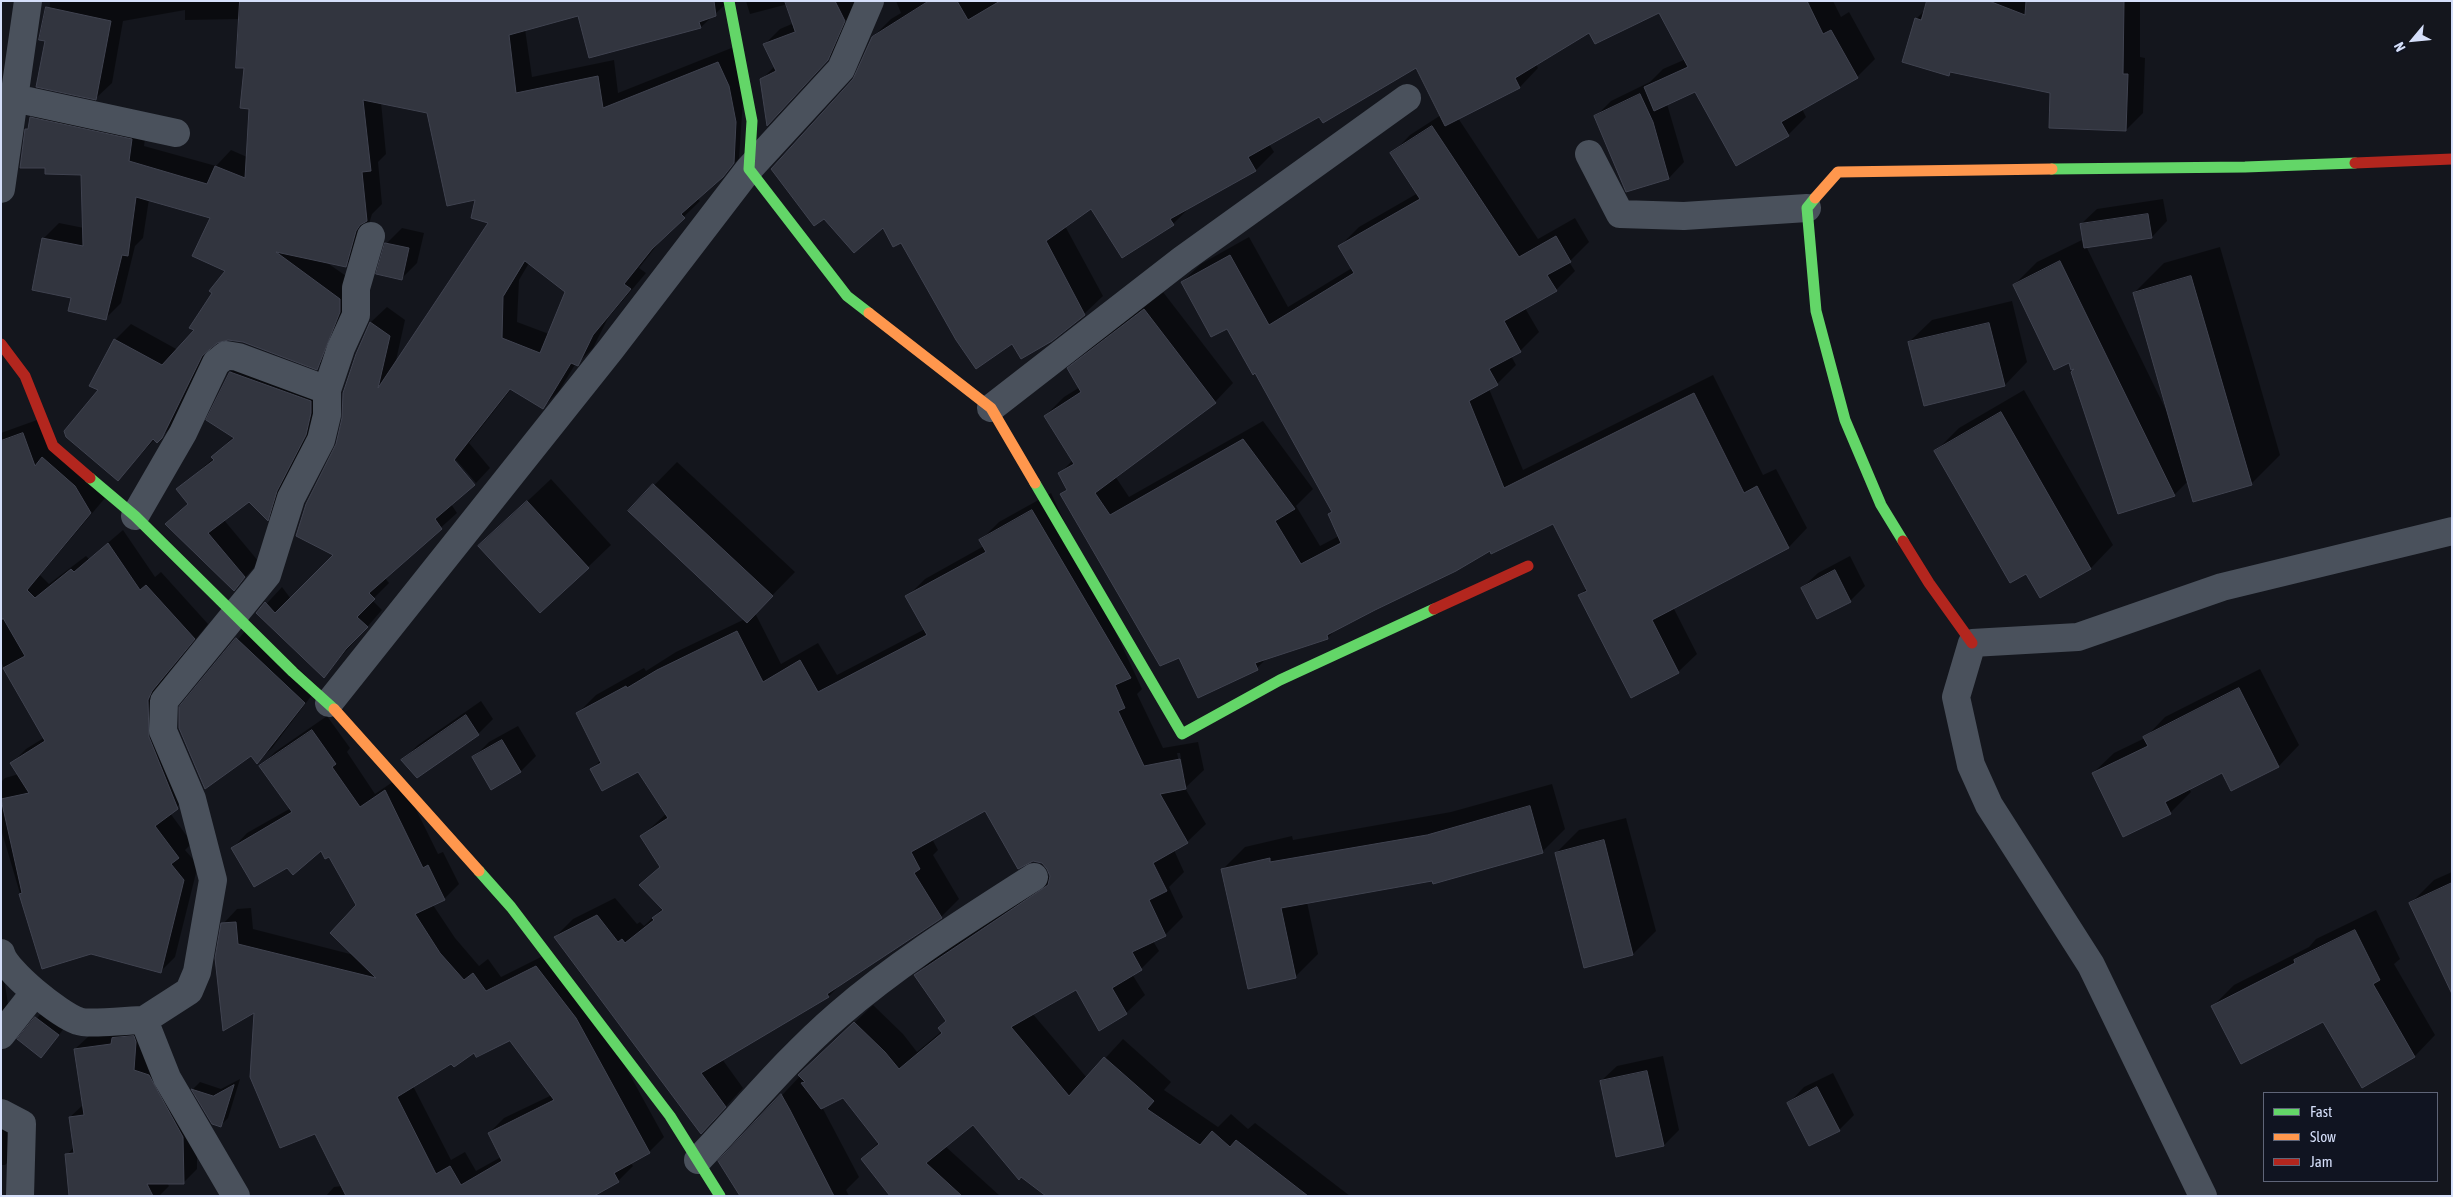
<!DOCTYPE html>
<html>
<head>
<meta charset="utf-8">
<style>
  body { margin:0 }
  #map { position:relative; width:2453px; height:1197px; overflow:hidden; background:#14161d; font-family:"Asap Condensed",sans-serif }
  canvas { display:block }
  .frame { position:absolute; inset:0; border:2px solid #d5dffa; pointer-events:none }
  .legend { position:absolute; left:2263px; top:1092px; width:175px; height:90px; box-sizing:border-box; background:#101421; border:1px solid #5f6578; margin:0; padding:6px 9px; list-style:none; font-size:15px; color:#d5dffa }
  .legend li { display:flex; align-items:center; gap:10px; height:25px }
  .legend b { width:25px; border:1px solid #5f6578 }
  .north { position:absolute; left:2388px; top:15px; width:50px; height:50px; -webkit-text-stroke:4px #101421; paint-order:stroke; rotate:242deg; font-size:14px; font-weight:700; line-height:20px; text-align:center; color:#d5dffa }
  .north::after { content:''; display:block; margin:auto; width:18px; height:22px; background:#d5dffa; clip-path:polygon(50% 0,100% 100%,50% 72%,0 100%) }
</style>
</head>
<body>
<div id="map">
<canvas width="2453" height="1197"></canvas>
<div class="frame"></div>
<ul class="legend">
<li><b style="height:6px;background:#63d668"></b>Fast</li>
<li><b style="height:6px;background:#ff974d"></b>Slow</li>
<li><b style="height:6px;background:#b3261e"></b>Jam</li>
</ul>
<div class="north">N</div>
</div>
<script>
const ctx = document.querySelector('canvas').getContext('2d');
ctx.lineJoin = 'round';
function fillPath(path, color) { ctx.fillStyle = color; ctx.fill(path, 'evenodd'); }
function stroke(path, color, width, dash) { ctx.strokeStyle = color; ctx.lineWidth = width; ctx.lineCap = dash ? 'butt' : 'round'; ctx.setLineDash(dash || []); ctx.stroke(path); }
fillPath(new Path2D(`
  M50,1H729L701,27L590,56L579,15L525,29L532,77L614,60L618,93L734,47L745,70L739,159L697,198L700,201L664,236L639,268L646,273L608,318L593,348L577,364L576,363L559,391L543,407L512,388L469,443L490,468L476,483L451,454V504L457,513L385,578L389,583L372,600L382,610L324,676L258,613L282,587L291,599L335,555L337,444L357,354L371,322L387,307L405,320L395,365L490,222L428,112L381,102L386,154L378,162L382,204L372,214L361,250L345,266L326,262L356,283L333,352L317,368L244,341L228,338L216,341L178,421L157,441L155,439L118,479L100,390L115,340L131,324L178,350L196,330L227,270L212,217L149,199L143,238L135,246L121,303L105,319L73,297L43,239L59,223L84,228L83,174L46,167L27,130L31,118L47,102L147,124L144,146L216,166L231,150L247,157L250,107L240,19L185,20V10L123,21L112,83L96,98L47,73ZM529,263L567,291L549,334L517,322L519,280Z
  M746,1H859L843,43L783,109L761,80L775,66L764,45L780,29L794,23L788,4L750,14Z
  M896,1H1833L1841,17L1849,12L1875,59L1857,77L1802,109L1806,117L1788,135L1696,91L1667,104L1684,162L1669,178L1627,190L1596,116L1611,101L1650,82L1663,69L1686,59L1660,12L1590,31L1536,64L1538,68L1520,87L1458,118L1538,239L1575,218L1589,242L1569,262L1575,271L1556,290L1525,308L1539,332L1520,351L1511,356L1516,365L1497,384L1489,389L1523,470L1713,375L1763,475L1776,469L1807,528L1789,547L1673,607L1697,654L1678,672L1580,595L1587,588L1554,522L1490,550L1338,628L1327,638L1268,657L1257,668L1180,657L1061,494L1068,488L1059,474L1073,460L1045,416L1064,397L1080,387L1069,369L1088,350L1163,292L1233,383L1215,402L1115,476L1129,497L1263,421L1313,489L1296,506L1320,546L1339,536L1329,514L1333,511L1256,372L1227,327L1182,282L1201,264L1249,237L1288,307L1352,268L1340,246L1359,227L1418,193L1392,154L1410,135L1441,115L1416,67L1320,115L1269,144L1274,152L1256,170L1190,207L1173,224L1091,207L1065,226L1103,296L1084,314L854,80L873,37L891,19L901,13Z
  M1929,1H2140V57L2145,58L2143,113L2126,130L2051,92L1952,71L1949,74L1916,19L1926,9Z
  M2163,199L2167,221L2152,237L2086,246L2166,410L2134,293L2164,263L2220,247L2280,455L2251,484L2188,481L2174,495L2069,361L2014,285L2037,262L2084,239L2081,224L2097,209Z
  M402,228L424,233L417,263L402,278L386,244Z
  M2012,301L2027,362L2005,385L1909,342L1932,320Z
  M246,357L326,397L282,504L268,519L249,500L224,520L259,562L234,590L167,524L189,503L178,489L214,458L213,457L234,436L208,420L231,372Z
  M2024,390L2113,545L2091,568L2040,597L2026,572L1936,451L1959,428Z
  M37,420L105,498L40,575L49,584L86,556L89,559L123,530L155,577L161,572L208,624L166,676L162,685L192,793L170,813L192,843L185,850L198,865L175,957L161,971L91,953L42,968L1,829V782L5,778L19,774L12,763L26,749L116,693L28,710L1,662V433Z
  M677,462L795,572L755,613L781,664L818,643L837,675L925,629L907,597L925,579L984,546L981,540L999,522L1051,493L1142,689L1137,694L1163,748L1198,742L1204,770L1185,788L1206,824L1187,842L1174,850L1184,872L1169,887L1183,917L1165,935L1153,941L1159,951L1141,969L1132,974L1145,995L1126,1013L1076,988L1032,1013L1087,1078L1123,1039L1171,1082L1164,1090L1218,1127L1231,1114L1248,1129L1255,1123L1350,1196H1048L973,1123L945,1146L1000,1196H892L862,1159L879,1142L843,1097L822,1107L859,1177L846,1190L849,1196H742L720,1161L818,1057L873,1005L903,1034L917,1052L942,1031L947,1021L916,975L934,957L1051,876L1048,868L986,810L932,839L938,850L933,855L959,899L941,917L842,983L829,996L722,1059L743,1088L719,1114L555,937L573,919L615,898L637,924L640,922L644,926L663,908L641,885L661,866L642,836L667,813L638,770L592,769L601,760L578,713L596,695L644,668L646,671L676,652L745,619L629,511ZM1177,753H1180L1184,775H1182Z
  M551,479L611,545L588,567L480,546Z
  M1850,556L1865,586L1850,601L1802,588L1818,573Z
  M251,624L318,687L272,748L257,762L252,754L181,707Z
  M2260,669L2299,745L2279,766L2232,789L2223,771L2189,788L2191,792L2170,813L2093,773L2114,753L2145,738L2165,717Z
  M481,701L493,719L478,734L403,760L418,745Z
  M327,716L350,748L347,752L375,794L400,777L438,854L443,852L459,884L444,899L433,905L455,938L479,966L488,959L501,977L551,952L591,1004L664,1137L649,1152L630,1162L633,1166L618,1181L591,1196H326L334,1187L342,1186L255,1010L223,924L237,909L251,908L253,929L354,955L358,905L329,855L321,849L288,866L233,848L247,833L291,808L260,767L275,752ZM510,1039L552,1095L504,1118L489,1133L501,1157L476,1171L465,1152L451,1160L413,1086L451,1062Z
  M518,726L536,756L521,771L474,757L489,742Z
  M1552,784L1565,829L1542,852L1433,880L1307,902L1318,954L1295,977L1222,870L1245,847L1292,836L1293,840L1451,812Z
  M1626,818L1656,931L1633,954L1585,966L1556,853L1579,830Z
  M2452,872V991L2411,903L2434,880Z
  M2376,910L2400,959L2394,964L2435,1035L2415,1056L2362,1086L2324,1021L2213,1006L2234,985L2309,947L2316,939Z
  M1,958L8,1004L1,1016Z
  M44,1010L65,1027L48,1049L19,1039Z
  M147,1023L197,1123V1169L183,1183H167L169,1186L159,1196H71L67,1155L74,1147L70,1117L84,1104L75,1049L89,1036Z
  M1663,1056L1679,1130L1664,1145L1601,1081L1617,1066Z
  M1833,1073L1854,1115L1839,1130L1789,1103L1804,1087Z
  M240,1079L228,1118L221,1125L213,1123L193,1089L200,1082L221,1089Z
  M1,1127L17,1128V1153L5,1165H1Z`), '#0007');
const building = new Path2D(`
  M240,1H714L716,16L699,22L701,28L589,58L578,16L509,35L516,93L598,76L603,108L718,62L729,86L736,122L734,163L723,177L681,214L685,218L652,249L624,284L631,289L593,335L578,366L571,363L543,409L510,389L454,460L475,485L435,519L442,529L369,593L375,599L357,617L368,627L346,649L324,678L256,613L265,602L275,613L333,555L296,536L306,504L336,444L342,418L343,393L356,354L370,322L390,336L378,388L488,223L471,218L475,200L447,206L427,113L363,100L371,171L362,172L367,221L360,225L356,231L346,267L276,252L340,299V312L317,370L243,342L228,340L217,343L202,356L162,438L157,443L153,439L118,481L66,437L64,431L98,390L89,386L114,339L162,365L194,330L189,328L212,293L209,291L225,271L192,256L210,218L136,197L128,256L122,255L106,320L68,311L71,298L32,290L42,238L83,246L81,175L45,174V168H20L25,129H28L30,117L132,139L129,161L207,184L215,166L245,178L249,109L240,108L244,68H236ZM525,261L565,292L540,353L502,338L503,297Z
  M785,1H835L845,21L828,60L767,126L760,79L776,71L763,44L795,32Z
  M929,1H957L968,20L1000,1H1807L1823,34L1831,30L1858,78L1781,122L1789,136L1736,166L1695,92L1654,111L1644,87L1688,67L1659,13L1595,44L1589,33L1515,78L1520,88L1445,126L1416,68L1323,123L1319,117L1248,157L1256,171L1170,219L1174,225L1122,258L1091,209L1046,241L1085,315L1052,341L1021,359L1012,344L976,369L956,340L901,243L893,247L883,228L854,253L824,219L814,226L771,169L853,79L872,37Z
  M1927,1H1989L2025,15L2026,1H2124L2123,74H2128L2126,131L2049,128L2050,93L1950,72L1949,76L1902,62L1915,18L1921,20Z
  M46,7L111,21L96,100L36,87L45,41L39,40Z
  M1640,94L1653,122L1669,179L1626,192L1594,116Z
  M1432,126L1519,257L1556,236L1571,262L1547,275L1557,291L1504,321L1521,352L1489,369L1498,385L1469,401L1504,488L1694,393L1744,493L1757,486L1789,548L1652,620L1679,673L1631,698L1578,595L1587,591L1553,524L1491,554L1490,551L1456,571L1375,610L1327,635L1328,639L1255,663L1258,670L1198,698L1179,658L1160,666L1060,494L1067,490L1058,473L1074,464L1044,416L1081,392L1067,368L1144,309L1216,403L1095,493L1110,515L1243,439L1295,509L1275,521L1301,564L1341,543L1328,514L1332,512L1255,373L1253,375L1227,329L1211,337L1181,282L1230,255L1269,325L1354,273L1338,246L1420,199L1390,153Z
  M2148,214L2152,238L2084,248L2080,224Z
  M385,243L409,248L402,280L376,274Z
  M2060,261L2175,496L2118,514L2071,372L2074,369L2071,370L2069,363L2054,370L2013,285Z
  M2191,276L2252,485L2193,502L2133,293Z
  M1989,323L2005,386L1924,406L1908,342Z
  M230,372L311,401V413L306,435L277,491L268,521L249,502L208,533L245,577L234,591L165,524L188,504L176,489L214,460L211,457L234,438L206,420Z
  M2001,412L2091,569L2040,598L2026,574L2010,583L1934,451Z
  M23,433L35,466L42,457L75,486L91,513L27,590L35,598L71,569L74,572L108,543L140,590L146,585L195,639L152,691L148,700L149,737L178,809L155,826L179,858L171,864L184,880L161,973L91,954L42,969L19,894L22,893L1,799L29,793L10,763L45,741L3,668L25,656L3,618L1,621V441Z
  M653,484L773,596L747,623L628,511Z
  M527,501L589,568L540,613L478,546Z
  M1032,510L1131,678L1115,685L1125,708L1118,711L1144,766L1180,759L1186,789L1160,794L1188,843L1153,863L1167,891L1149,900L1166,936L1132,952L1142,970L1112,988L1127,1014L1099,1031L1076,990L1011,1027L1069,1096L1104,1057L1154,1101L1147,1109L1200,1145L1212,1131L1230,1147L1236,1140L1308,1196H1046L1021,1177L1019,1180L973,1125L926,1163L962,1196H890L861,1159L879,1144L843,1098L821,1109L801,1083L805,1082L798,1075L854,1022L885,1052L899,1069L942,1033L938,1028L946,1021L914,975L1048,885L1050,876L1047,869L1042,863L1033,861L1018,869L985,811L911,852L920,869L914,873L942,918L827,994L829,997L701,1073L726,1107L701,1134L554,937L597,915L618,942L622,939L625,943L654,920L652,918L663,910L639,885L660,867L640,836L668,818L638,772L602,791L590,769L601,763L576,713L626,686L627,688L657,670L737,631L763,682L800,660L818,692L927,635L905,596L986,552L979,540Z
  M1835,570L1851,602L1817,619L1801,588Z
  M236,638L305,703L257,764L251,756L205,789L179,728V707Z
  M2239,688L2279,767L2231,791L2222,773L2165,802L2171,814L2123,837L2092,773L2148,746L2143,737Z
  M466,715L479,735L417,778L401,760Z
  M312,730L336,764L332,767L360,807L385,790L423,868L428,865L445,900L415,914L440,953L464,980L473,973L486,991L536,966L576,1018L650,1153L614,1173L619,1182L594,1196H346L315,1134L280,1148L250,1077L254,1013L223,1031L215,958L221,923L236,922L238,944L376,978L330,933L356,905L329,857L325,859L321,851L293,875L287,868L254,887L231,848L292,812L259,766ZM510,1041L554,1100L488,1133L502,1161L461,1185L450,1166L436,1174L397,1097L451,1064L454,1067L474,1053L476,1057Z
  M502,740L521,772L491,790L472,757Z
  M1530,806L1543,853L1433,884L1432,881L1281,908L1296,978L1248,989L1221,869L1270,858V862L1427,835Z
  M1604,840L1633,955L1584,968L1555,853Z
  M2452,883V994L2409,903Z
  M2355,930L2380,980L2373,984L2415,1057L2362,1088L2323,1022L2241,1064L2211,1006L2295,963L2294,960Z
  M35,1017L59,1035L41,1058L17,1039Z
  M134,1036L136,1042L134,1070L149,1075L183,1137L184,1184H147L153,1196H69L65,1154L74,1153L69,1117L84,1115L74,1049L111,1044L112,1038Z
  M1647,1071L1664,1146L1616,1157L1600,1081Z
  M234,1085L221,1127L212,1124L191,1089L213,1096Z
  M1817,1087L1840,1131L1809,1146L1787,1103Z
  M781,1094L790,1110L834,1196H740L718,1161Z`);
fillPath(building, '#32353f');
stroke(building, '#404350', 1);
stroke(new Path2D(`
  M14,98L176,133
  M1589,154L1620,214L1684,216L1807,208
  M1,189L28,1
  M991,408L1183,259L1407,98
  M135,516L183,433L216,363L226,355L238,357L327,390
  M329,703L611,349L749,169L841,69L870,1
  M1,953C6,972 59,1014 78,1021C88,1025 131,1020 144,1020L167,1078L236,1196
  M144,1020L189,991L197,972L213,880L192,799L163,731L164,701L267,575L291,498L321,440L327,415V390L341,348L356,315V288L371,236
  M1,1035L35,992
  M1,1113L22,1124L20,1196
  M698,1160C744,1112 787,1059 838,1015C898,963 967,920 1034,877
  M2203,1196L2091,965L1989,805L1971,765L1956,697L1972,643L2078,637L2222,587L2452,531`), '#4a515c', 28);
stroke(new Path2D(`
  M729,1L752,121L749,169L847,296L869,313
  M2052,169L2245,167L2355,163
  M1815,198L1807,208L1816,311L1845,420L1881,505L1903,541
  M90,478L135,516L293,672L334,709
  M1035,483L1182,734L1280,680L1434,609
  M479,871L511,907L670,1116L720,1196`), '#63d668', 11);
stroke(new Path2D(`
  M1815,198L1838,172L2052,169
  M869,313L991,408L1035,483
  M334,709L479,871`), '#ff974d', 11);
stroke(new Path2D(`
  M2355,163L2452,159
  M1,344L25,376L53,446L90,478
  M1903,541L1929,583L1972,643
  M1434,609L1528,566`), '#b3261e', 11);
</script>
</body>
</html>
